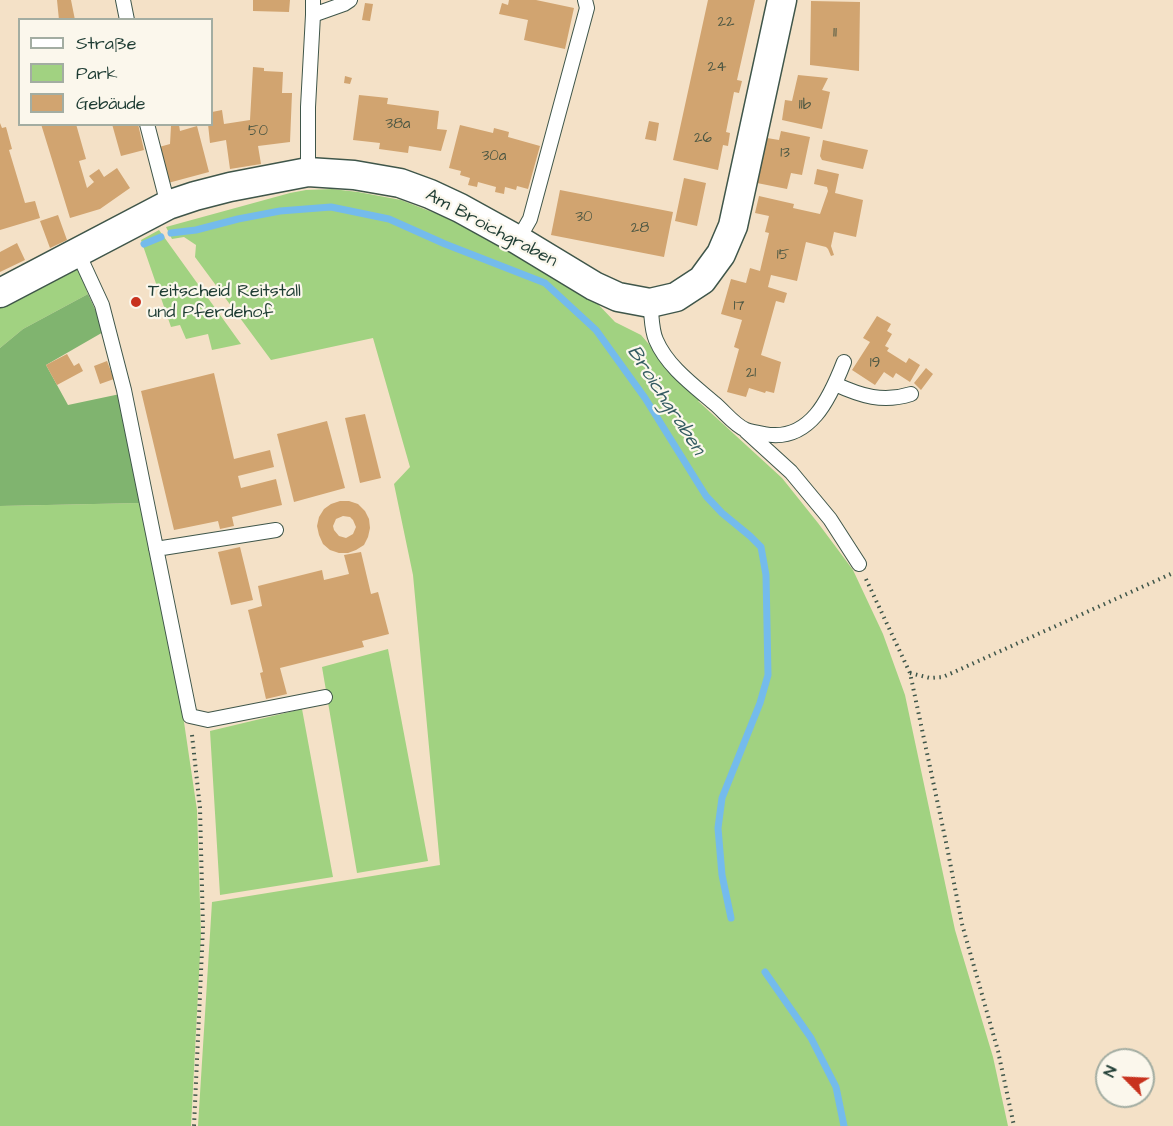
<!DOCTYPE html>
<html>
<head>
<meta charset="utf-8">
<style>
  body { margin:0 }
  #map { position:relative; width:1173px; height:1126px; overflow:hidden; background:#f4e1c7; font-family:"Architects Daughter",sans-serif }
  canvas { display:block }
  .legend { position:absolute; left:18px; top:18px; width:195px; height:108px; box-sizing:border-box; background:#fbf7ec; border:2px solid #a3ada2; margin:0; padding:8px 10px; list-style:none; font-size:18px; color:#1f3d34 }
  .legend li { display:flex; align-items:center; gap:12px; height:30px }
  .legend b { width:30px; border:2px solid #a3ada2 }
  .north { position:absolute; left:1095px; top:1048px; width:60px; height:60px; box-sizing:border-box; background:#fbf7ec; border:2px solid #a3ada2; border-radius:50%; rotate:294deg; font-size:16px; font-weight:700; line-height:24px; text-align:center; color:#1f3d34 }
  .north::after { content:''; display:block; margin:auto; width:21px; height:27px; background:#c8321e; clip-path:polygon(50% 0,100% 100%,50% 72%,0 100%) }
</style>
</head>
<body>
<div id="map">
<canvas width="1173" height="1126"></canvas>
<ul class="legend">
<li><b style="height:8px;background:#fff"></b>Straße</li>
<li><b style="height:16px;background:#a1d281"></b>Park</li>
<li><b style="height:16px;background:#d1a470"></b>Gebäude</li>
</ul>
<div class="north">N</div>
</div>
<script>
const ctx = document.querySelector('canvas').getContext('2d');
ctx.lineJoin = 'round';
function fillPath(path, color) { ctx.fillStyle = color; ctx.fill(path, 'evenodd'); }
function stroke(path, color, width, dash) { ctx.strokeStyle = color; ctx.lineWidth = width; ctx.lineCap = dash ? 'butt' : 'round'; ctx.setLineDash(dash || []); ctx.stroke(path); }
function write(font, color, halo, rows, align = 'center') {
  ctx.font = font + ' "Architects Daughter",sans-serif'; ctx.lineWidth = 4.5; ctx.setLineDash([]); ctx.textBaseline = 'middle'; ctx.strokeStyle = halo; ctx.fillStyle = color; for (const [text, x, y, turn = 0] of rows) {
    ctx.save(); ctx.translate(x, y); ctx.rotate((+turn || 0) * Math.PI / 180); ctx.textAlign = isNaN(turn) ? turn : align; if (halo) ctx.strokeText(text, 0, 0); ctx.fillText(text, 0, 0); ctx.restore();
  }
}
fillPath(new Path2D(`
  M332,189L358,192L401,200L440,215L513,251L595,301L615,322L641,335L670,369L707,402L698,401L782,478L818,523L853,570L883,634L905,695L955,930L993,1057L1008,1126H198L212,902L440,865L413,575L394,484L410,467L373,338L271,360L195,257L196,245L184,237L172,239L166,227L290,193L306,190Z
  M159,230L241,344L212,350L208,334L186,339L180,325L171,327L141,240Z
  M77,266L88,294L23,329L0,348V305Z
  M141,503L180,695L197,810L201,936L191,1126H0V506Z
  M388,649L428,861L357,873L322,667Z
  M302,709L333,877L220,895L210,731Z`), '#a1d281');
fillPath(new Path2D(`
  M88,294L105,331L46,365L68,405L120,394L141,503L0,506V348L23,329Z`), '#80b46f');
stroke(new Path2D(`
  M171,233L196,230L238,219L280,211L331,207L389,219L445,244L545,283L596,330L645,398L706,496L722,513L750,536L761,547L766,575L768,675L760,703L722,798L718,828L722,875L731,918
  M144,244L161,237
  M765,972L811,1038L836,1087L844,1126`), '#74bbec', 7);
fillPath(new Path2D(`
  M57,0H71L75,20H59Z
  M253,0H290L289,12L253,11Z
  M509,0H536L574,8L565,49L524,40L528,20L499,14L502,3L508,5Z
  M708,0H755L737,80L742,81L739,93L734,92L726,132L730,133L728,146L723,145L718,170L673,160Z
  M811,1L860,2L859,71L810,65Z
  M365,3L373,4L370,21L362,20Z
  M253,67L264,68V71L283,72L282,93H292L290,142L258,146L261,164L230,169L226,140L210,143L208,124H212V112L222,110L224,124L250,120Z
  M798,75L828,78L822,90L830,92L822,129L782,120L785,100L792,101Z
  M345,76L352,78L350,84L344,83Z
  M359,95L388,98L387,104L439,111L437,129L447,130L441,151L409,146L408,153L379,149L380,143L353,140Z
  M649,121L659,123L656,141L645,139Z
  M0,123L2,128L6,127L12,149L9,150L25,203L35,201L40,218L0,230Z
  M41,124H76L86,159L79,161L87,188L94,182L89,176L99,169L104,177L117,168L130,188L100,209L70,218Z
  M112,124H138L144,150L121,156Z
  M179,125L180,131L197,126L209,172L168,183L159,147L170,144L171,126Z
  M460,125L493,133L494,128L509,132L508,137L540,146L528,189L517,186L516,190L505,187L504,194L495,192L496,187L478,182L477,187L468,185L470,178L460,175L461,171L449,168Z
  M781,131L810,137L802,175L791,173L787,189L757,183L767,138L779,140Z
  M823,140L868,150L863,169L822,160L820,156Z
  M817,169L839,174L835,193L863,200L856,237L834,232L831,246L834,255L831,256L828,249L826,247L806,242L797,281L771,275L768,287L787,293L784,303L776,301L761,355L781,362L774,393L766,391L765,393L749,388L746,397L727,392L739,349L734,347L742,320L721,314L731,279L746,283L750,268L760,271L769,233L765,232L769,216L755,213L759,196L794,204L793,208L820,214L828,191L827,187L814,184Z
  M684,178L706,183L697,226L675,221Z
  M560,190L673,212L664,257L551,235Z
  M58,215L67,240L50,248L40,221Z
  M17,243L25,260L0,272V252Z
  M877,316L891,324L887,331L892,334L885,346L889,348L887,351L906,363L909,358L920,365L910,382L896,373L893,378L884,372L875,385L852,370L870,342L863,338Z
  M67,354L74,366L79,363L83,371L57,385L46,365Z
  M107,361L114,379L100,384L94,366Z
  M926,368L933,374L921,390L914,383Z
  M214,373L234,459L270,450L274,467L238,476L241,488L276,479L282,505L232,517L234,526L220,529L218,521L174,530L141,391Z
  M365,414L381,478L360,483L345,418Z
  M327,421L345,488L294,502L277,434Z
  M340,501H349L358,504L365,511L369,519L370,528L368,537L364,545L356,550L348,553H339L330,550L323,544L319,535L317,526L319,517L324,509L331,504ZM343,516L350,517L353,520L356,527L353,534L346,538L339,536L334,530L333,526L336,519Z
  M240,547L253,600L231,605L218,552Z
  M361,552L371,594L378,592L389,634L362,641L364,647L280,668L287,694L266,699L260,673L263,672L248,610L262,606L258,586L322,570L324,580L349,574L344,555Z`), '#d1a470');
const service = new Path2D(`
  M123,0L127,20
  M313,15V0
  M147,124L168,205
  M308,172V107L313,15L344,4L350,0
  M518,240L530,219L587,8L585,0
  M78,253L102,305L124,390L190,716L208,720L325,697
  M650,303C652,314 651,329 656,340C667,366 693,385 714,403C724,411 734,425 746,430C751,432 758,433 764,434C810,443 830,398 844,362
  M835,384C861,396 883,403 911,394
  M746,431L791,472L830,519L859,564
  M156,549L276,530`);
const minor = new Path2D(`
  M0,293L168,205L195,196L230,187L308,172L354,175L400,183L430,194L460,208L518,240L594,286L618,297L650,303L676,297L702,280L721,254L733,226L782,0`);
stroke(service, '#3f564a', 16);
stroke(minor, '#3f564a', 31);
stroke(new Path2D(`
  M866,579L910,673L947,847L962,924L998,1051L1014,1126
  M910,673L930,678L943,677L1173,573
  M192,735L200,808L203,928L194,1126`), '#3f564a', 4, [1.5, 4.5]);
stroke(service, '#fff', 14);
stroke(minor, '#fff', 28);
for (const [x, y, r, color] of [
  [136,302,6,"#c8321e"]
]) { const dot = new Path2D(); dot.arc(x, y, r, 0, 2 * Math.PI); ctx.fillStyle = color; ctx.fill(dot); stroke(dot, '#fbf7ec', 2); }
write('15px', '#4c5743', null, [
  ["22",726,23],
  ["11",835,34],
  ["24",717,68],
  ["11b",805,106],
  ["38a",398,125],
  ["50",258,132],
  ["26",703,139],
  ["13",785,154],
  ["30a",494,157],
  ["30",584,218],
  ["28",640,229],
  ["15",783,256],
  ["17",739,307],
  ["19",875,364],
  ["21",751,374]
]);
write('18px', '#1f3d34', '#fbf7ec', [
  ["Am Broichgraben",491,229,28]
]);
write('18px', '#1f3d34', '#fbf7ec', [
  ["Teitscheid Reitstall",148,292],
  ["und Pferdehof",148,313]
], 'left');
write('italic 20px', '#345c62', '#fbf7ec', [
  ["Broichgraben",665,401,57]
]);
</script>
</body>
</html>
